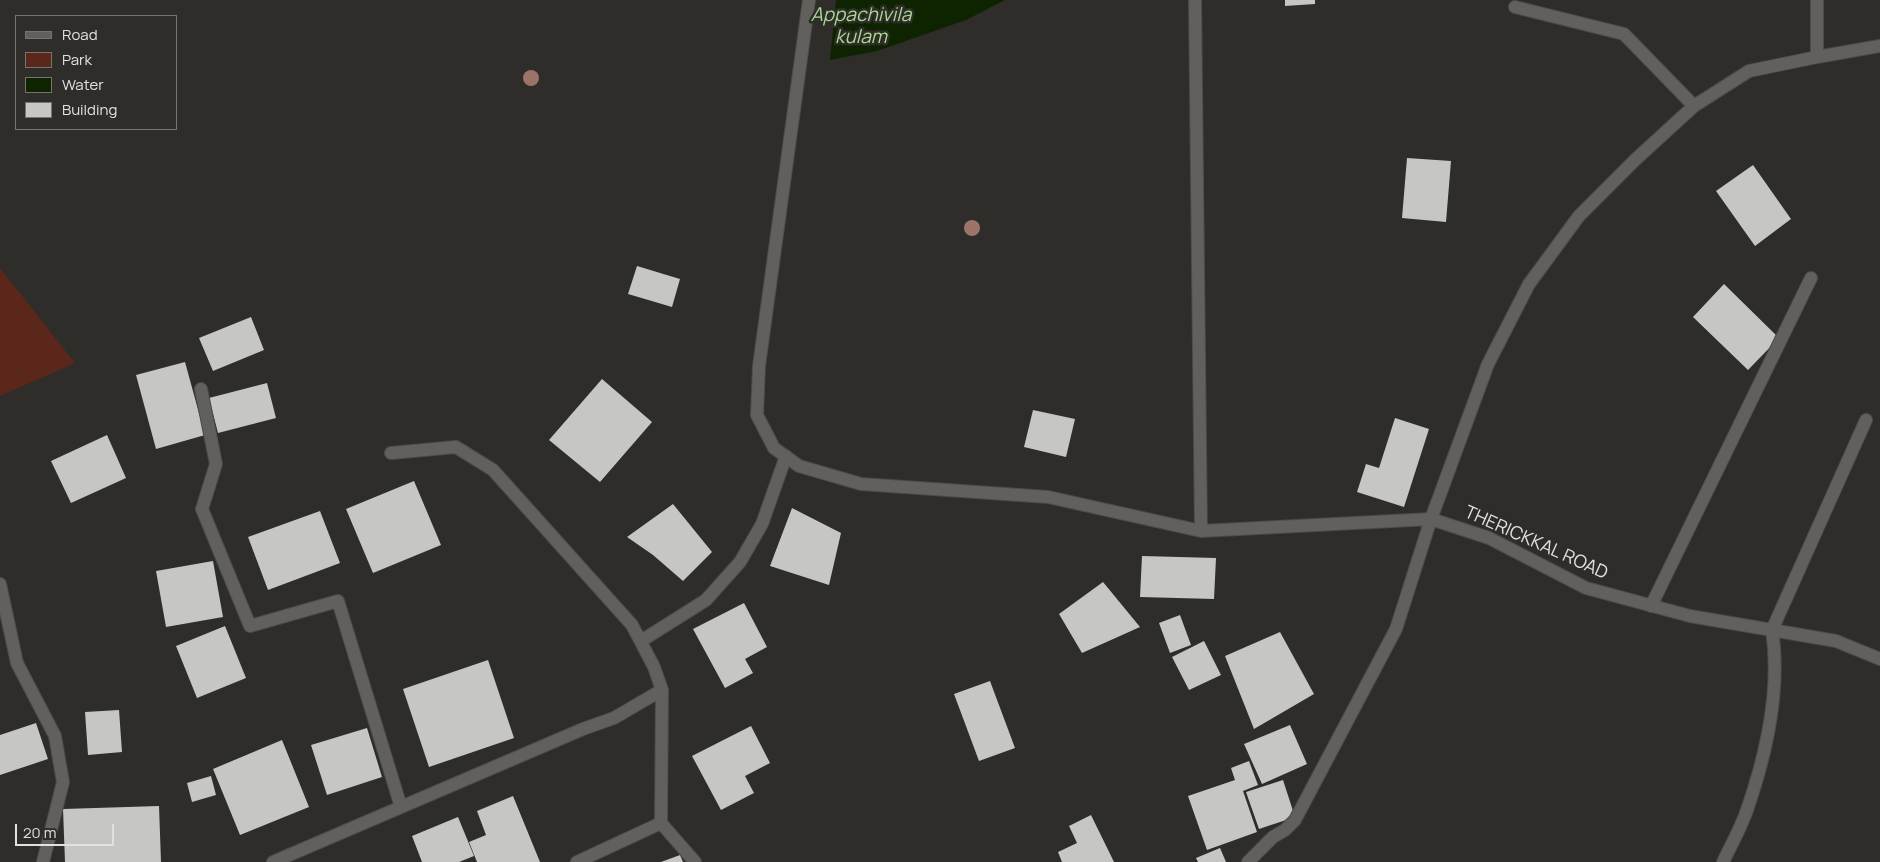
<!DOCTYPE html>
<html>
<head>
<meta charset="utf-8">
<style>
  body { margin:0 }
  #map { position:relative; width:1880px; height:862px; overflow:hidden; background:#2f2d2a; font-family:Manrope,sans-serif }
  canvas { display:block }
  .legend { position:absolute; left:15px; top:15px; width:162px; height:115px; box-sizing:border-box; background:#2f2d2a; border:1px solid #777572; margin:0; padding:6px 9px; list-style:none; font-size:15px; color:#e2e1df }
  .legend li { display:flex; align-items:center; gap:10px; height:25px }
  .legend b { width:25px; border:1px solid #777572 }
  .scale { position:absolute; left:15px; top:824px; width:99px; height:22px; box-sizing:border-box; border:2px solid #e2e1df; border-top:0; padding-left:6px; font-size:15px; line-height:18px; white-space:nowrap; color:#e2e1df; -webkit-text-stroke:4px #2f2d2a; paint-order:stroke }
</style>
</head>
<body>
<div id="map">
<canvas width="1880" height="862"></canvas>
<ul class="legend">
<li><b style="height:6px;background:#61605c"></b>Road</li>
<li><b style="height:14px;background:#5c271b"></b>Park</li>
<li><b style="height:14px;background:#0e2401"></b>Water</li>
<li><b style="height:14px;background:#c6c6c2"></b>Building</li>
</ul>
<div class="scale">20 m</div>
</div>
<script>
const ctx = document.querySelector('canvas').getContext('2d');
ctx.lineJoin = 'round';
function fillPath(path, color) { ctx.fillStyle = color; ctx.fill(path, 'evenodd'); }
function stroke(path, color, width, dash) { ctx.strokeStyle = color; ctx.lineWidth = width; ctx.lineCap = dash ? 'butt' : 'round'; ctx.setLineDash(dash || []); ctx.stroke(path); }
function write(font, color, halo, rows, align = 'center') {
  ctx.font = font + ' Manrope,sans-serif'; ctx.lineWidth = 5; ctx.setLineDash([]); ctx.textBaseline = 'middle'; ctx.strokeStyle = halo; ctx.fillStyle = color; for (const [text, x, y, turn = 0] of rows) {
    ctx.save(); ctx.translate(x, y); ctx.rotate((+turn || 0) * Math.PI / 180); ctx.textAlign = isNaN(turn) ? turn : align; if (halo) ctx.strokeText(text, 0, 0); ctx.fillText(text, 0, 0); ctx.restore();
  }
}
fillPath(new Path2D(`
  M0,268L75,363L0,396Z`), '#5c271b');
fillPath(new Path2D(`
  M836,0H1005L966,20L877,51L830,60Z`), '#0e2401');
fillPath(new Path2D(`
  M1285,0H1315V4L1285,6Z
  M1407,158L1451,161L1446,222L1402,218Z
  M1753,165L1791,219L1755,246L1716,191Z
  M637,266L680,279L672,307L628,294Z
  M1724,284L1779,338L1748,370L1693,317Z
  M251,317L264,350L213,371L199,338Z
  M185,362L205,435L156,449L136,375Z
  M602,379L652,422L600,482L549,440Z
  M267,383L276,418L218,433L209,398Z
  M1033,410L1075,419L1066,457L1024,447Z
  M1395,418L1429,429L1404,507L1357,492L1366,464L1379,468Z
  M107,435L126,478L71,503L51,461Z
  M414,481L441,545L373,573L346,509Z
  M673,504L712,552L683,581L653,555L627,537Z
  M792,508L841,533L829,585L770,566Z
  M320,511L340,563L268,590L248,537Z
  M1142,556L1216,558L1214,599L1140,597Z
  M213,561L223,617L166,627L156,571Z
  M1103,582L1140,627L1082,653L1059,614Z
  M744,603L767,647L745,659L753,673L725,688L693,629Z
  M1180,615L1191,645L1170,653L1159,623Z
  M225,626L246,678L197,698L176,646Z
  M1280,632L1314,694L1254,729L1225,656Z
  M1204,641L1221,675L1189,690L1172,657Z
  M488,660L514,738L429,767L403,689Z
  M990,681L1015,748L979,761L954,694Z
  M119,710L122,752L88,755L85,712Z
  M36,723L48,759L0,775V735Z
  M1290,725L1307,764L1262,784L1244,744Z
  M751,726L770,763L745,776L754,793L721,810L692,756Z
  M367,728L382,777L327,795L311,745Z
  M282,740L309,807L240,835L213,769Z
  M1249,761L1258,785L1243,791L1257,832L1207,850L1188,796L1235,780L1231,768Z
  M211,776L216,795L192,802L187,783Z
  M1283,780L1295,817L1259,829L1246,792Z
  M513,796L540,862H477L469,842L486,835L477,811Z
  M159,806L161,862H65L63,809Z
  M1091,815L1114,862H1062L1058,852L1077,843L1069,826Z
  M458,817L474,856L459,862H422L412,836Z
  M1220,848L1226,862H1198L1196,858Z
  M680,855L683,862H661Z`), '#c6c6c2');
const lane = new Path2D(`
  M1772,630L1836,641L1880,659`);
const street = new Path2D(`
  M809,0L759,366L757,415L774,448L799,466L861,484L1048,497L1201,531L1431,519L1489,538L1586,588L1690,616L1772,630C1781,688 1766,755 1747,810C1741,828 1731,845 1723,862
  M1195,0L1201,531
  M1515,7L1624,34L1694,106
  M1817,57V0
  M201,389L216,464L202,509L250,626L338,601L401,807
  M0,584L17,663L55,736L63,782L43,862
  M1651,606L1811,278
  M1772,630L1866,420
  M641,641L706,600L740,562L762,524L786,456
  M662,690L661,823L695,862
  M273,862L583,729L614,718L662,690L654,667L632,625L493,470L456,447L391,453
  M577,862L661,823
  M1248,862L1273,837L1285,830L1295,820L1396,629L1431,519L1488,364L1529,284L1579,216L1635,160L1694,106L1749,71L1817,57L1880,46`);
stroke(lane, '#4c4b48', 14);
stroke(street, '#4c4b48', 14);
stroke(lane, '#61605c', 12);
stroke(street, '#61605c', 12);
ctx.fillStyle = '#9c7368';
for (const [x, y] of [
  [531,78],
  [972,228]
]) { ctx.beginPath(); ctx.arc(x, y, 8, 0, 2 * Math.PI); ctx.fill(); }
write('18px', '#e2e1df', '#2f2d2a', [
  ["THERICKKAL ROAD",1536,543,24]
]);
write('italic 19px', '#a9da90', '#2f2d2a', [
  ["Appachivila",861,16],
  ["kulam",861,38]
]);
</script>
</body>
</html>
